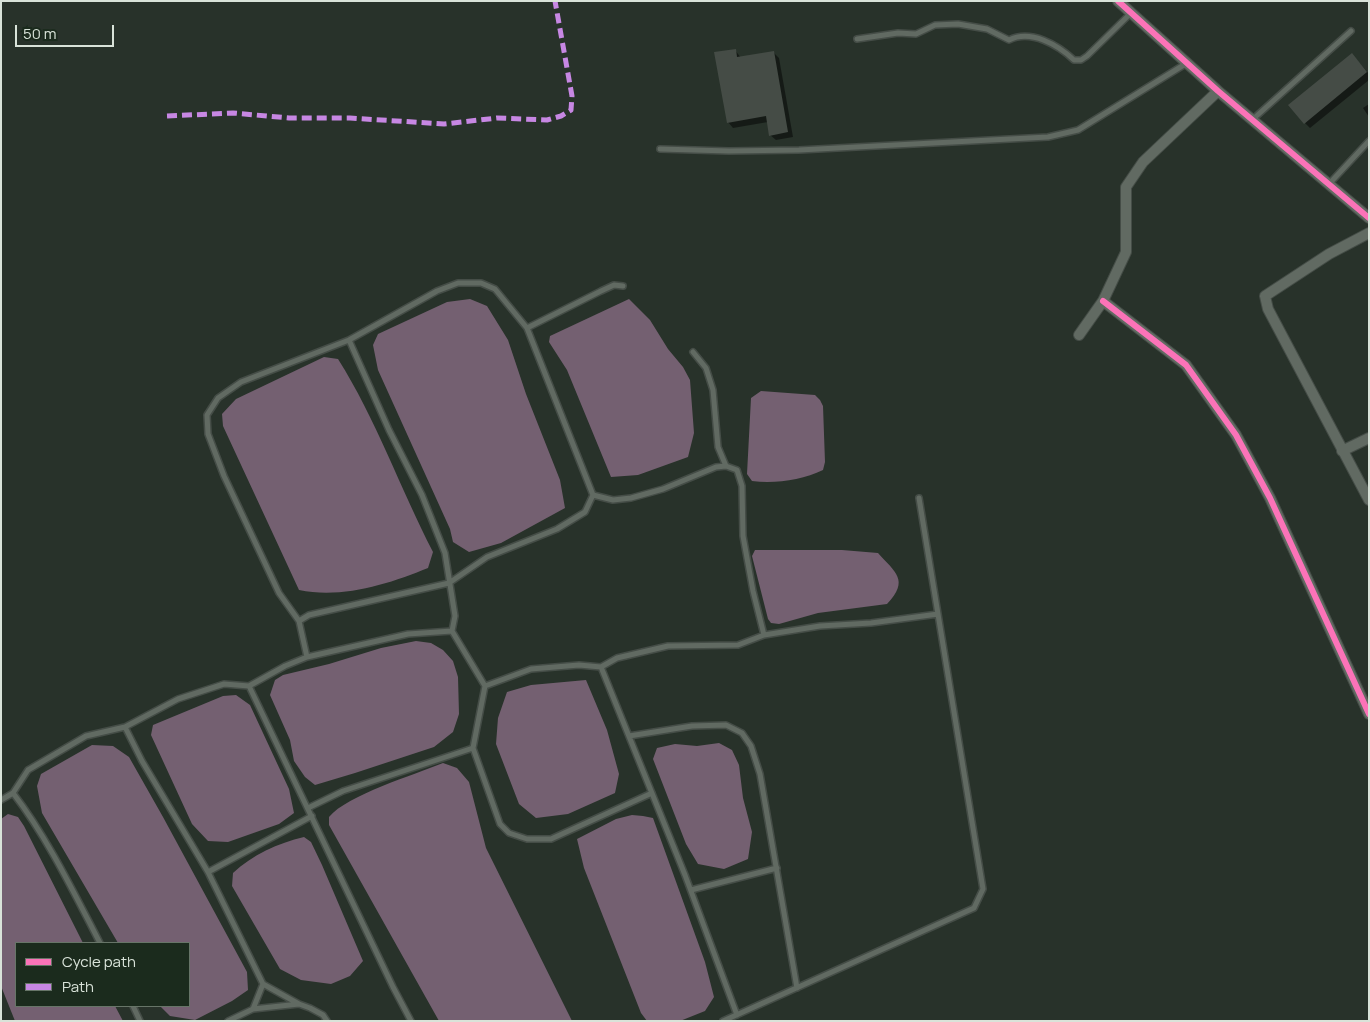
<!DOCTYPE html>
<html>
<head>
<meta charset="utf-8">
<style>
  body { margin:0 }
  #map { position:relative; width:1370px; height:1022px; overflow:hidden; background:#28322a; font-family:Manrope,sans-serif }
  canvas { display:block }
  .frame { position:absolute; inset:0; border:2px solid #d9e3d9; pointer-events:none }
  .legend { position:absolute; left:15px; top:942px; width:175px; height:65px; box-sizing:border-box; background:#1b2b1d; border:1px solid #677568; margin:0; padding:6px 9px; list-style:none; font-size:15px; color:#d9e3d9 }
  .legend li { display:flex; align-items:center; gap:10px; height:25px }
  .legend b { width:25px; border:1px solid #677568 }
  .scale { position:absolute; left:15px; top:25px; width:99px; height:22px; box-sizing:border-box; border:2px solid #d9e3d9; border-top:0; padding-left:6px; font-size:15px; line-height:18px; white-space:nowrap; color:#d9e3d9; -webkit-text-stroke:4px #1b2b1d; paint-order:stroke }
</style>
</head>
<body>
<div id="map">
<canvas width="1370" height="1022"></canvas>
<div class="frame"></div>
<ul class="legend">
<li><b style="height:6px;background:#fb73b8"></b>Cycle path</li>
<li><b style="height:6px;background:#c787e3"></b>Path</li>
</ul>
<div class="scale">50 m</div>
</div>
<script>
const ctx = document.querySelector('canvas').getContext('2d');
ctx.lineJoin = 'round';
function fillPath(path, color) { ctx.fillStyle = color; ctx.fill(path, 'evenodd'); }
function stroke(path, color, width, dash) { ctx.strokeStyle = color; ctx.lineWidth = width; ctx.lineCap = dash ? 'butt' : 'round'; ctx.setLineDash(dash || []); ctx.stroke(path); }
fillPath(new Path2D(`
  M470,299L487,306L508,340L526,394L560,480L565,508L501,543L469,552L453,542L450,529L378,370L373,345L378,334L447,302Z
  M629,299L650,320L668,349L683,367L690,380L694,433L688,457L638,475L611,477L567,370L549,342L550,336Z
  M324,357L338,359C376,419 400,488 433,552L428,568C389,584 342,599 299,590L223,426L222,414L236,399Z
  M761,391L815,395L820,400L823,406L825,462L823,470C802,480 775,484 752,481L747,474L751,398Z
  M755,550H842L878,553C895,572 910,580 887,604L818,613L779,624L771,623L768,619L752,556Z
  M416,641L431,643L443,650L453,661L458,677L459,714L453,732L434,747L355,773L315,785L305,777L294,761L290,740L270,695L275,680L283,675L329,664L381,648Z
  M586,680L607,730L619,774L615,793L568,814L536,818L519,804L496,744L498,718L507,692L531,685Z
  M236,695L250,705L289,789L294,813L279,824L228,842L208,841L192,824L151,735L153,725L223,696Z
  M719,743L732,750L739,765L743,798L752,832L748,859L724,869L698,864L686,844L653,759L657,748L675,744L697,746Z
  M92,745L113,746L129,757L163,817L247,972L248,990L232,1001L195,1020L170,1016L160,1006H189V943H118L42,813L37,786L41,774Z
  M443,763L457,768L469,782L486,848L572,1021H439L329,825V817C347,795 414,775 443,763Z
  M8,814L18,817L24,826L83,943H16V1006H115L123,1021H15L1,986V819Z
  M632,815L643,816L653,818L705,962L714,997L705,1011L680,1021H647L641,1013L584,868L577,839L616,819Z
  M304,837L311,842L322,865L363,961L350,976L331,984L301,980L280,969L232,886L233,873C252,855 278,843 304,837Z`), '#746071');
fillPath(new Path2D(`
  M735,50L741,58L773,52L779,58L793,137L776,140L770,135L768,122L733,128L728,122Z
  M1357,60L1369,74V80L1310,128L1305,123Z
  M1369,104V117L1363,108Z`), '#0007');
fillPath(new Path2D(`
  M736,49L737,57L774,51L788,132L769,136L766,116L727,123L714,52Z
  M1352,53L1367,72L1304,124L1288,105Z`), '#454c46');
const service = new Path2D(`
  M857,39L898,33L916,34L935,25L958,24L987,29L1009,40C1031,29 1058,45 1074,60H1081L1087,56L1131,13
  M1252,120L1351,31
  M660,149L729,151L799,150L1048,137L1078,130L1187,63
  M1329,184L1369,141
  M527,328L601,291L614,285L623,286
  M349,340L389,430L422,495L445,553L455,616L452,631
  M693,352L706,368L713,390L718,447L726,466
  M299,621L309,615L449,583L487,557L557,529L585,512L593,495
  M307,657L299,621L279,593L224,476L208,434L207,415L218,398L241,382L349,340L437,291L458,283H481L495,289L527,328L593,495L613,500L631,498L663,489L716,467L726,466L737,470L742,486L743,536L753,591L764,635
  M601,667L685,875L737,1015
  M249,686L393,987L411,1021
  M125,727L142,761L208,872L263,984L299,1004
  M629,736L692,726L726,725L742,733L751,746L760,774L797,988
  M473,748L500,824L509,833L527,839H551L652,793
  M13,793C47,837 74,893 100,943
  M1,800L13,793L28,770L86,736L125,727L178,699L224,684L249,686L285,666L307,657L408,634L452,631L485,686
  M308,808L343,791L473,748L485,686L531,669L579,665L601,667L617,658L668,646L738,645L764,635L820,626L871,623L938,614
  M208,872L312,816
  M691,890L777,868
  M133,1006L140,1021
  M253,1009L263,984
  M228,1021L253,1009L299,1004L310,1008L323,1015L327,1021
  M723,1021L974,908L983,889L919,498`);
const minor = new Path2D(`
  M1118,1L1218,91L1369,218
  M1369,233L1329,254L1265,296L1268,309L1369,500
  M1103,301L1186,365L1236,435L1270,498L1369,714
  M1079,335L1103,301L1126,252V187L1143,162L1218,91
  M1342,451L1369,438`);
stroke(service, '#454d47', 8);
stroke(minor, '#454d47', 12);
stroke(service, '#616a62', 5);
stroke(minor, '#616a62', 10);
stroke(new Path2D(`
  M167,116L233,113L289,118H350L444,124L497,118L547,120L561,116L571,110L572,96L555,1`), '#c787e3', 5, [10, 5]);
stroke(new Path2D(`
  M1118,1L1218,91L1369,218
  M1103,301L1186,365L1236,435L1270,498L1369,714`), '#fb73b8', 6);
</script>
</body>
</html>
